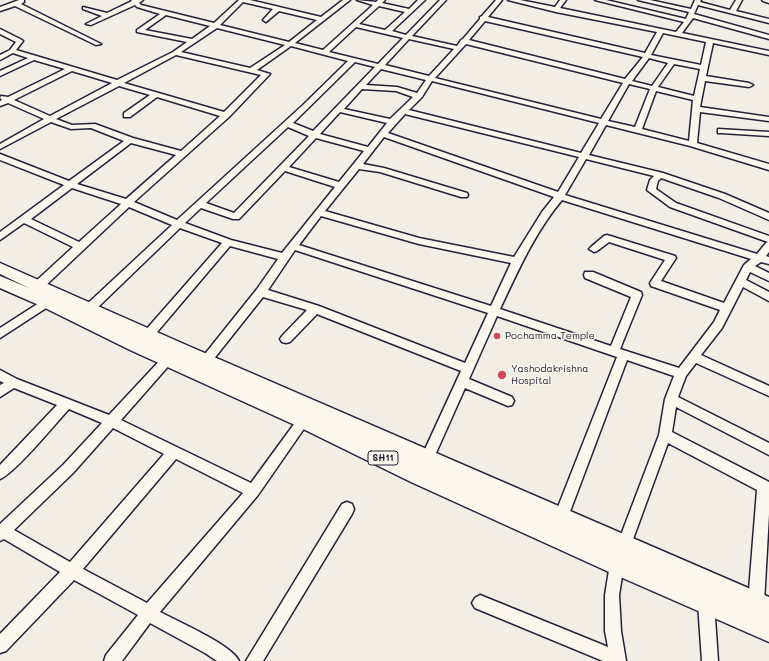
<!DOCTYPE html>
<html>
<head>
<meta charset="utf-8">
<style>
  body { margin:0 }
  canvas { display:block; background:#f2eee5 }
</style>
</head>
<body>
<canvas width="769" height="661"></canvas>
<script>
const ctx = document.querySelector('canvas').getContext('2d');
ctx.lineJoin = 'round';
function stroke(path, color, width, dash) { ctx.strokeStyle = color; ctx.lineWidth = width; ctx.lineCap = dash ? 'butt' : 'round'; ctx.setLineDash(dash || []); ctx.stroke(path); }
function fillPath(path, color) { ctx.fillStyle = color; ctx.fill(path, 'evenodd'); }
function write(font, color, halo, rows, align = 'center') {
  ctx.font = font + ' Mali,sans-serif'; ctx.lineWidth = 3; ctx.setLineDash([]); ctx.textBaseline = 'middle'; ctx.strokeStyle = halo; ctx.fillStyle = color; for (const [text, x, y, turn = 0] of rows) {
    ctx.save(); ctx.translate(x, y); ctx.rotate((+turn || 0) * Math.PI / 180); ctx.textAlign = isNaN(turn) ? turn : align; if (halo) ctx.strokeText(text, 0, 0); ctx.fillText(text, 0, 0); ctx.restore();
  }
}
const minor = new Path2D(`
  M19,0H24V2L21,4L101,44L96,45L15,6L0,11V7Z
  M131,0H143L139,3L141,5L214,23L239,0H250L321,17L343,0H350L295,43L323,50L373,5L357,0L376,2L378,0H385L382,3L409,9L418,0H425L392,31L406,35L440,0H446L412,36L457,46L461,40L463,39L480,19V17L482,16L496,0H502L488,17L645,53L657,32L556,12L508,0H520L555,7L560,0H566L560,8L676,32L684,22L595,0H606L686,19L689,12L638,0H650L691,9L695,0H701L700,2L730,10L736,0H742L736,11L769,19V23L698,5L694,14L769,35V39L693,18L682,33L769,51V55L713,43L706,76L749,83L753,85L749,87L705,81L700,107L769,117V121L700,112L697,143L769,164V170L690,146L606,125L589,155L663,173L725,194L769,213V220L719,198L661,178L658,181L656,189L676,203L769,236V252L766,256L769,257V264L761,262L755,266L769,273V281L750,272L746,280L769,292V301L743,287L722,328L701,355L769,386V396L696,363L686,376L678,397L769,443V455L676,407L672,432L769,482V514L764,603L761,608L756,611L751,608L748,603L757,490L668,443L624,564L619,595L621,631L626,661H603L475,608L472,603L475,598L480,595L608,647L605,631V595L610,564L659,435L665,399L674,376L627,360L568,517L566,522L561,524L556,522L554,517L617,357L497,316L469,379L512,397L514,401L512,405L508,406L465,388L432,462L427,464L422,462L421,458L461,371L317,314L290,342L286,343L282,342L280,339L282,336L307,310L263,297L205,370L201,372L197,370L195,367L197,364L257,289L278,259L230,246L152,338L148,339L144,338L142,335L144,332L222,243L180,228L94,311H86L85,308L86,305L172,225L129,207L43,288H35L34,285L35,282L73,247L24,223L0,240V232L64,185L0,160V154L69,181L124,141L91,128L71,129L51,122L0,149V144L44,119L8,103L0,106V101L2,100L0,98L1,96L8,97L65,69L34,60L0,76V71L28,58L13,53L0,60V55L10,50L16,42L0,34V29L22,40L23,41L16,50L117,80L173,52L187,42L137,32V30L160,14L137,7L135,5L91,25L86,24L102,16L83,9V7L107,13L132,1ZM243,2L273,9L263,20L266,22L279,11L317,20L289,42L220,25ZM379,6L405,12L385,30L359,24ZM166,15L210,26L192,39L145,30ZM485,21L643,57L625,79L469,40ZM356,27L403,38L378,64L329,52ZM217,28L285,45L250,68L181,52ZM663,33L706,42L701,65L651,55ZM409,39L454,49L429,76L385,65ZM466,44L623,83L601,119L435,78ZM291,46L348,61L303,105L177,220L134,202L229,117L270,74L257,70ZM176,55L261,75L224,112L124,83ZM649,58L668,63L652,86L632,81ZM355,62L375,67L313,131L293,123ZM674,64L700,69L694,96L658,87ZM381,69L426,80L417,93L397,87L366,85ZM72,71L112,83L50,116L14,100ZM432,81L599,123L581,153L409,110L422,97ZM629,84L650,89L635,127L608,121ZM119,86L150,95L124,113V117H130L157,97L220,116L181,151L133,138L95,124L72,125L56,119ZM362,89L396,91L413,97L390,119L344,109ZM656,91L693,100L689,141L642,129ZM340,112L387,123L368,147L320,134ZM405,114L579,157L558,192L388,133ZM288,127L309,136L234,213L206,203ZM384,137L554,197L542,212L514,257L419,238L325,211L359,169L380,172L461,197H467L468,195L467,193L384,168L363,164ZM316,138L364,151L339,182L289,167ZM131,143L176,155L126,199L77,184ZM586,159L654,176L650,180L647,190L670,207L768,242L766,243L757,254L565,195ZM285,171L335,187L282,253L231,240L185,223L201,208L233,219H239ZM72,188L121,204L79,242L31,219ZM562,200L751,259L744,265L724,303L661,281L676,258L675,256L607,235L604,236L591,247L589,249L594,252L597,251L609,242L665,260L650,283L651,286L720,310L714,322L679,368L620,349L642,295L641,292L593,272H585L584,275L585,278L631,297L611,346L500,309C518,271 535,232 562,200ZM321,216L419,244L511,263L491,306L299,245ZM295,250L488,313L465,363L319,306L268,290Z
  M762,0H769V3L763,1Z
  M718,129L769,132V136L721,133H718Z
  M53,294L57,295L58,298L57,301L0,338V328Z
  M168,354L172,356L174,359L172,362L121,420L251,483L300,416L304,415L308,416L310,420L258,495L160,612C177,621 232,645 239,661H217L205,653L150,623L122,661H104L106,655L138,615L74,580L6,651L0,653V634L60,572L4,539L0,541V524L63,465L102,423L69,409C55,424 15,473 0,479V465L57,405L14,388L0,397V385L4,383L0,381V370L17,379L109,415L164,356ZM113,428L164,454L70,562L14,530L73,473ZM176,459L243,493L147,603L83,569Z
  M347,502L352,504L354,509L352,514L263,661H246L342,504Z
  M706,595L711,598L714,603L718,661H702L698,603L701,598Z`);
const primary = new Path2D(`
  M0,263L184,344L769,597V642L609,572L411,482L297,426L130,350L41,306L0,288V276L29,288L0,274Z`);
stroke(minor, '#22223b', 3);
stroke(primary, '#22223b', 3);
fillPath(minor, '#fbf7ec');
fillPath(primary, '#fbf7ec');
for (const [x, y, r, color] of [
  [497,336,4,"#d1495b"],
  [502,375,5,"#d1495b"]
]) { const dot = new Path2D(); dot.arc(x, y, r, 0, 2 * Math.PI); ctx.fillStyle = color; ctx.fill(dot); stroke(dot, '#fbf7ec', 1.5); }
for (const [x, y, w] of [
  [383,458,30]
]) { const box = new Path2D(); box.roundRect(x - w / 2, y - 7, w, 14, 3); ctx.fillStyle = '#fbf7ec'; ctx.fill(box); stroke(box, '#22223b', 1); }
write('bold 9px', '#22223b', null, [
  ["SH11",383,458]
]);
write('10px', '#22223b', '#fbf7ec', [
  ["Pochamma Temple",505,336],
  ["Yashodakrishna",511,369],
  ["Hospital",511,381]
], 'left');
</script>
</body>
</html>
